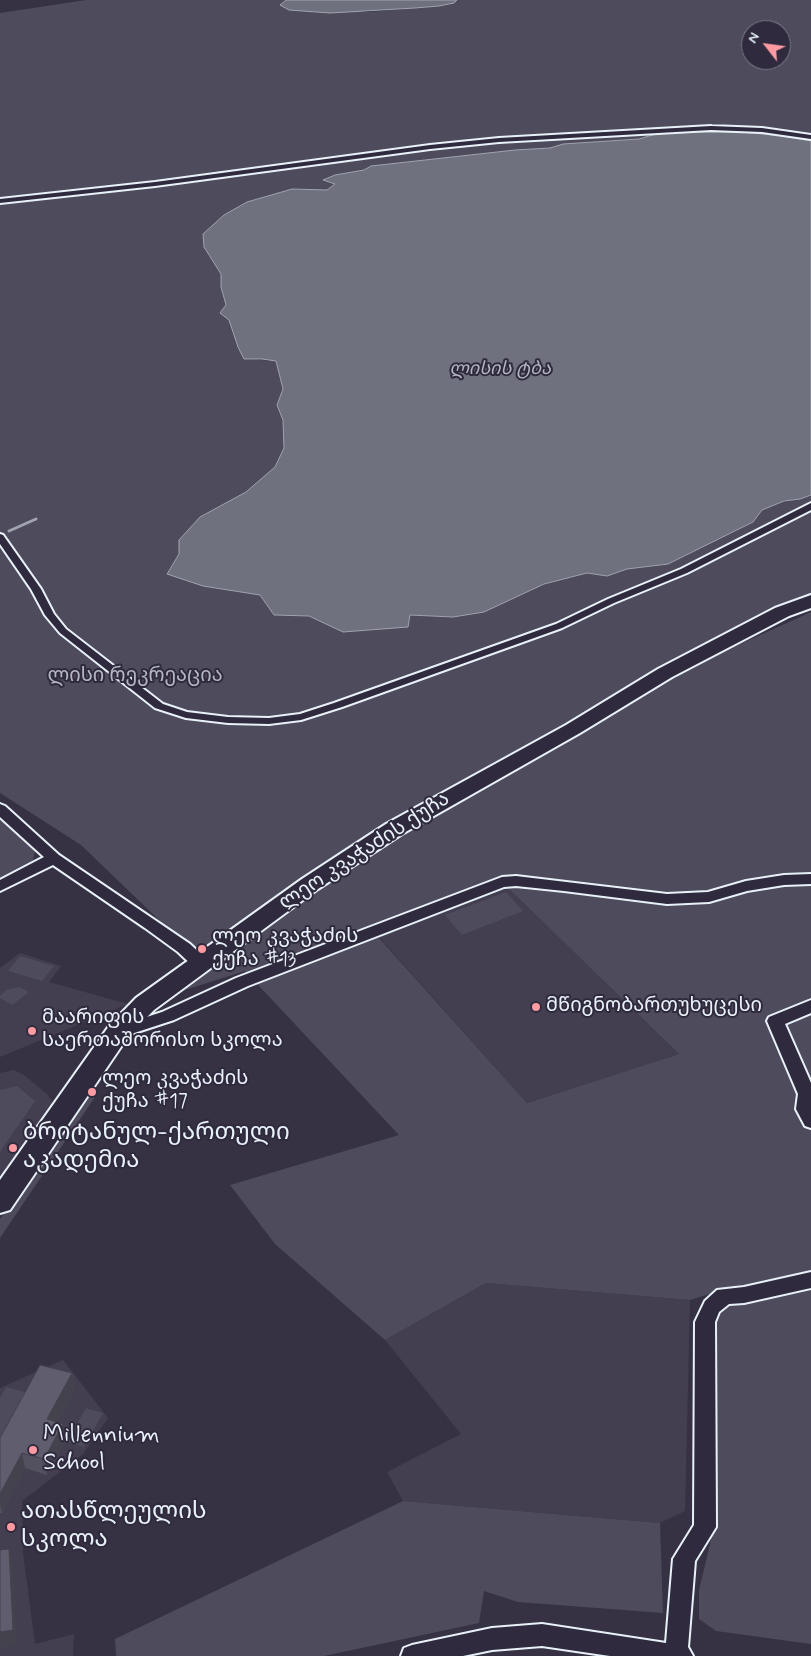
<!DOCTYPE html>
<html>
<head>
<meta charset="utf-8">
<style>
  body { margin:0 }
  #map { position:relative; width:811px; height:1656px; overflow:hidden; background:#363244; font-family:Mynerve,sans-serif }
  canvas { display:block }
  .north { position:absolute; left:741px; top:20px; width:50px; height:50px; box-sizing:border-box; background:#2f2a3d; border:1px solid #797a88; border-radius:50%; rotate:300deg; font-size:14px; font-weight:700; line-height:20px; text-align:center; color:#e8f1f8 }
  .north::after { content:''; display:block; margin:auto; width:18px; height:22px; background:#ff9aa2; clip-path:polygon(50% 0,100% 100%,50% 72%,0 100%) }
</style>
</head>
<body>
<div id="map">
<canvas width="811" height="1656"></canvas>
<div class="north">N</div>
</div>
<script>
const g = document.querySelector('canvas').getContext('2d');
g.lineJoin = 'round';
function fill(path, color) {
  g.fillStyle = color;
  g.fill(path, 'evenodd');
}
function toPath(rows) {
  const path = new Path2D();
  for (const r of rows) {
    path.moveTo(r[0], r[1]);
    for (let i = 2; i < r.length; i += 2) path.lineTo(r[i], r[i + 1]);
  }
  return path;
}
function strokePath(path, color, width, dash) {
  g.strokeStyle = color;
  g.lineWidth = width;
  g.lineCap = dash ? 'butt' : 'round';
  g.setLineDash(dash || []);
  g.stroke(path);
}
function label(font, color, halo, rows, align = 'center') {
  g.font = font + ' Mynerve,"Noto Sans Georgian",sans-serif';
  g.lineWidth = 4;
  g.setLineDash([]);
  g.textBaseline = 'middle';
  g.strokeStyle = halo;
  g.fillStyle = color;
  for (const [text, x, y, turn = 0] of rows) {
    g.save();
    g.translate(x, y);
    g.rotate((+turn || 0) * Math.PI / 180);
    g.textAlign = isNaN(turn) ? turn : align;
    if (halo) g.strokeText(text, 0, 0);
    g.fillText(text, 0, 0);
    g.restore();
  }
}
fill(toPath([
  [508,888,679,1054,527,1103,379,937],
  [20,953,61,966,49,982,128,1004,0,1057,0,968],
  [14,1070,24,1075,47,1094,52,1101,51,1111,0,1186,0,1073],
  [486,1283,690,1300,685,1511,660,1523,403,1501,387,1472,461,1434,385,1340],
  [63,1360,108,1418,83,1454,22,1501,23,1553,35,1644,74,1634,73,1656,0,1656,0,1388]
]), '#433f51');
fill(toPath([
  [86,0,286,0,283,1,368,12,440,6,454,3,457,0,811,0,811,141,783,136,742,132,659,133,639,139,563,144,550,148,515,150,371,166,364,170,335,175,324,181,335,184,327,190,292,189,247,202,224,215,203,235,204,247,221,274,221,287,229,320,238,347,244,359,276,361,283,389,277,405,283,420,284,448,275,467,246,492,200,517,179,540,179,554,167,573,203,586,260,595,274,615,309,616,343,632,407,627,410,615,453,617,484,612,544,584,587,573,607,576,627,569,668,564,753,522,762,510,784,501,800,499,811,495,811,600,730,634,654,669,572,723,387,824,208,949,184,944,81,845,0,793,0,13],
  [751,30,781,30,781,60,751,60],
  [811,612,811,1644,716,1631,699,1619,699,1590,715,1523,709,1322,715,1311,743,1294,729,1288,690,1300,486,1283,385,1340,275,1244,230,1185,399,1135,245,971,169,995,265,925,388,841,561,746,687,668],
  [508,888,679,1054,527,1103,379,938],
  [0,817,35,851,32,865,0,884],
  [506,892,523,911,462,935,445,915],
  [20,956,54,966,42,981,8,971],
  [19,987,29,992,12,1005,0,998,0,996,6,990],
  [17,1086,35,1101,0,1152,0,1090],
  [84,1095,95,1097,0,1238,0,1219],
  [6,1387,35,1395,0,1454,0,1398],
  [86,1408,103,1413,84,1447,67,1442],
  [403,1501,660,1523,663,1613,518,1602,484,1591,479,1623,324,1656,116,1656,115,1639]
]), '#4d4b5c');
const water = toPath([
  [286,0,457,0,454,3,439,6,415,8,330,13,289,10,280,5,286,0],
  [704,132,742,132,783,136,811,141,811,495,800,499,784,501,762,510,753,522,668,564,627,569,607,576,587,573,544,584,484,612,453,617,410,615,408,627,343,632,309,616,274,615,260,595,203,586,167,574,179,554,179,540,200,517,246,492,275,467,284,448,283,420,277,405,283,389,276,361,262,359,244,359,238,347,229,320,220,313,226,305,221,287,221,274,204,247,203,234,224,215,247,202,292,189,327,190,335,184,323,180,335,175,364,170,371,166,515,150,550,148,563,144,639,139,659,133,704,132]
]);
fill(water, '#70717f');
strokePath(water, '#a0a4af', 1);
strokePath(toPath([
  [9,531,36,519]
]), '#a0a4af', 3);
const pedestrian = toPath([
  [711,126,762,128,811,135,811,139,762,132,711,130,499,142,430,149,155,186,0,203,0,199,155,182,430,145,499,138,711,126],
  [811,503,811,510,687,573,614,603,562,628,342,707,301,720,269,724,228,723,186,718,155,708,60,633,45,615,31,589,0,544,0,534,3,535,41,589,54,614,66,629,163,704,187,712,228,717,269,718,300,714,334,703,556,624,608,599,681,569,811,503]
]);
const minor = toPath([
  [0,804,5,806,59,855,190,944,207,960,209,964,207,968,201,970,195,968,178,952,145,928,53,865,0,891,0,880,44,857,0,817,0,804],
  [811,874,811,884,784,885,747,891,709,902,667,904,564,891,516,886,504,887,248,986,174,1020,122,1037,116,1035,114,1031,116,1027,162,1012,236,978,502,877,516,876,667,894,708,892,746,881,784,875,811,874],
  [811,1000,811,1013,785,1024,811,1083,811,1128,805,1126,796,1109,798,1094,767,1021,769,1017,811,1000],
  [811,1272,811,1288,744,1303,729,1304,719,1312,715,1322,716,1527,695,1561,688,1647,693,1656,610,1656,542,1646,492,1650,463,1656,401,1656,404,1648,412,1645,492,1628,542,1624,666,1643,673,1559,694,1525,695,1322,705,1301,717,1290,744,1287,811,1272]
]);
const secondary = toPath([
  [811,595,811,608,789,616,672,677,580,733,402,834,318,889,154,1010,127,1038,10,1210,0,1213,0,1180,109,1026,136,998,302,879,386,824,566,725,658,669,775,608,811,595]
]);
strokePath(pedestrian, '#e8f1f8', 4);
strokePath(minor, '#e8f1f8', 4);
strokePath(secondary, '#e8f1f8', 4);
fill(pedestrian, '#2f2a3d');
fill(minor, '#2f2a3d');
fill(secondary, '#2f2a3d');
fill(toPath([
  [72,1373,75,1389,57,1422,66,1439,47,1475,25,1468,2,1513,0,1513,0,1438]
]), '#53515f');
fill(toPath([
  [72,1373,75,1389,50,1435,47,1419],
  [63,1424,66,1439,47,1475,44,1459],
  [22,1453,25,1468,2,1513,0,1504,0,1494],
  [9,1549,13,1564,17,1645,0,1649,0,1632]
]), '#43424d');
const building = toPath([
  [40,1365,72,1373,47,1419,63,1424,44,1459,22,1453,0,1494,0,1438,40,1365],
  [9,1549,13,1630,0,1632,0,1550,9,1549]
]);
fill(building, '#605e6e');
strokePath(building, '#43424d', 1);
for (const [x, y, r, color] of [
  [202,949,5,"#ff9aa2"],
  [536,1007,5,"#ff9aa2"],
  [32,1031,5,"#ff9aa2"],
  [92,1092,5,"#ff9aa2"],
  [13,1148,5,"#ff9aa2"],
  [33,1450,5,"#ff9aa2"],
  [11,1527,5,"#ff9aa2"]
]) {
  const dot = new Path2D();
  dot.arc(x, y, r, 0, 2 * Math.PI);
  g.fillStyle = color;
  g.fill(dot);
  strokePath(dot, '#2f2a3d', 2);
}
label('italic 18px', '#b2b7c2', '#2f2a3d', [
  ["ლისის ტბა",500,370]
]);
label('20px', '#b2b7c1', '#2f2a3d', [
  ["ლისი რეკრეაცია",135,677]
]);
label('20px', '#e8f1f8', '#2f2a3d', [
  ["ლეო კვაჭაძის ქუჩა",365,852,-33]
]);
label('20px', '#e8f1f8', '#2f2a3d', [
  ["ლეო კვაჭაძის",212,938],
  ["ქუჩა #13",212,961],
  ["მწიგნობართუხუცესი",546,1007],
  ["მაარიფის",42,1019],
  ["საერთაშორისო სკოლა",42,1042],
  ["ლეო კვაჭაძის",102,1080],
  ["ქუჩა #17",102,1103]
], 'left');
label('24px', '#e8f1f8', '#2f2a3d', [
  ["ბრიტანულ-ქართული",23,1134],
  ["აკადემია",23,1162],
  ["Millennium",43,1436],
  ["School",43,1464],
  ["ათასწლეულის",21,1513],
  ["სკოლა",21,1541]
], 'left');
</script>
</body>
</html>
